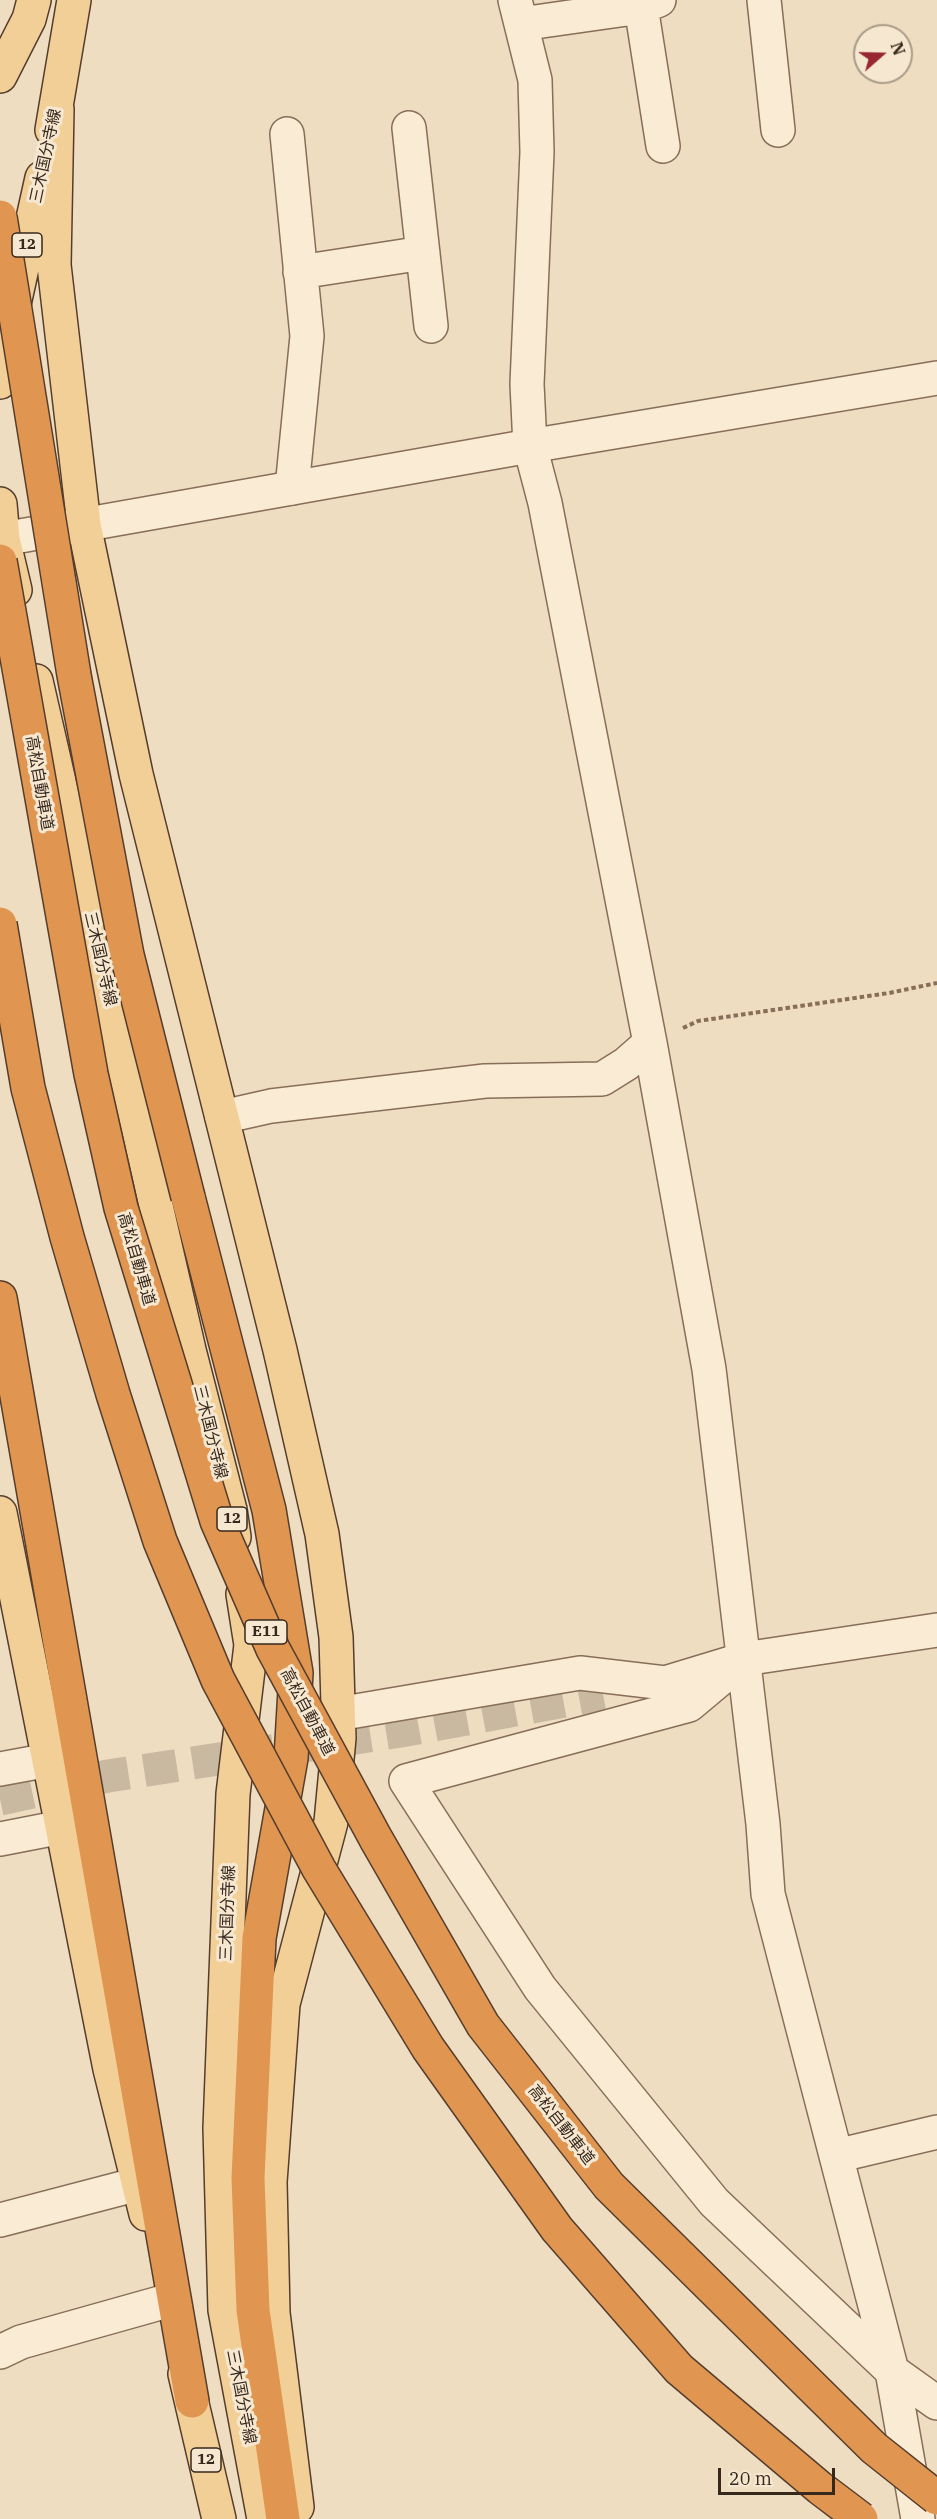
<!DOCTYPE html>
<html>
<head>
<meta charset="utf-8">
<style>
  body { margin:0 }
  #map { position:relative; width:937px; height:2519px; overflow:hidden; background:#eeddc1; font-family:"IBM Plex Serif",serif }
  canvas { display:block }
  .north { position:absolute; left:853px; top:24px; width:60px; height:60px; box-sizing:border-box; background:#f6e8d0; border:2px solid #aa9b88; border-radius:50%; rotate:70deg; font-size:16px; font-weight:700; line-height:24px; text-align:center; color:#37281d }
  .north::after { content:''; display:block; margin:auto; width:21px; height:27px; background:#982731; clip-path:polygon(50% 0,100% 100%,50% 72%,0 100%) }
  .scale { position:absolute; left:718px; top:2468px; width:117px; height:27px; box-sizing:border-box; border:3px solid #37281d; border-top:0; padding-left:8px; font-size:18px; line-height:21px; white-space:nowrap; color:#37281d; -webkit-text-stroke:4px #f6e8d0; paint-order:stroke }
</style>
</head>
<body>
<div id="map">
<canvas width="937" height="2519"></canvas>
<div class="north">N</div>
<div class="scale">20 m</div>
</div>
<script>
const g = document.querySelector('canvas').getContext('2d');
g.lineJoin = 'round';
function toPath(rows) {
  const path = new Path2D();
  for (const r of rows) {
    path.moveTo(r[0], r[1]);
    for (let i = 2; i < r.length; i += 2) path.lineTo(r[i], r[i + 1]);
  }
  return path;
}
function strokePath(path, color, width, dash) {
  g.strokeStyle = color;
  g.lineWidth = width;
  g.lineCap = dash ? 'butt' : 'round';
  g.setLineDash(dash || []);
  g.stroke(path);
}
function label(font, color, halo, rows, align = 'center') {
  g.font = font + ' "IBM Plex Serif","Noto Sans JP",serif';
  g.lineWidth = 6;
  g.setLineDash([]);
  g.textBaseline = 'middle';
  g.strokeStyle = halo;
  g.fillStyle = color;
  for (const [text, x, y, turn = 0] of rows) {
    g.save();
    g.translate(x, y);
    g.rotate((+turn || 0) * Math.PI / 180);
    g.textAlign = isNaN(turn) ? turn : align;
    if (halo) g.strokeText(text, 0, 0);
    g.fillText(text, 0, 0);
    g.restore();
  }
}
strokePath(toPath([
  [0,1799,108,1776,401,1731,603,1694]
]), '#c9b9a0', 33, [33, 16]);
const minor = toPath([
  [515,0,535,80,537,152,527,384,530,446,545,503,650,1043,709,1369,763,1824,768,1894,892,2371,918,2519],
  [640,0,663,146],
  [764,0,778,130],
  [521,24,641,7,659,0],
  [409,128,431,326],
  [287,134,307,336,292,488],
  [300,272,423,253],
  [222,1117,271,1106,485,1081,602,1079,626,1064,650,1043],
  [744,1659,689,1705,406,1781,540,1988,714,2202,892,2371,937,2403],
  [338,1714,580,1673,665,1683,744,1659,937,1630],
  [0,1769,49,1760],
  [0,1839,62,1827],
  [836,2156,937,2132],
  [0,2220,138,2184],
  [0,2352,21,2342,167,2301]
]);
const tertiary = toPath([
  [3,539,530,446,937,378]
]);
const primary = toPath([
  [0,76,29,19,34,0],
  [57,109,54,265,84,525,136,774,280,1350,322,1534,336,1637,339,1738,331,1822,283,2004,270,2182,273,2313,297,2507],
  [52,130,74,0],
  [0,382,4,349,42,178],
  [0,504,3,539,15,590],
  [36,681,189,1350,230,1510,234,1537],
  [0,1513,110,2069,146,2214],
  [243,1594,251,1645,233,1794,220,2128,225,2310,264,2519],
  [185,2374,219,2519]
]);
const motorway = toPath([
  [188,1197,269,1510,296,1673,291,1758,259,1938,248,2178,253,2310,283,2519],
  [0,1298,192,2401]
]);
strokePath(minor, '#886e58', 36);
strokePath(tertiary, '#886e58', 36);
strokePath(primary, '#553d2d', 36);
strokePath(motorway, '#553d2d', 36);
strokePath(toPath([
  [683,1028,698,1021,889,993,937,983]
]), '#886e58', 4, [4.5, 3]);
strokePath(minor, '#f9ebd4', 33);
strokePath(tertiary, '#f9ebd4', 33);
strokePath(primary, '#f3cf98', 33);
strokePath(motorway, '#e09650', 33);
const motorwayBridge = toPath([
  [0,217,74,675,127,955,188,1197],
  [0,561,91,1074,121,1208,217,1521,273,1649,376,1839,483,2025,609,2186,874,2448,937,2498],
  [0,924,28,1088,67,1237,113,1394,160,1541,218,1680,319,1869,428,2048,557,2229,679,2369,820,2488,861,2519]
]);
strokePath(motorwayBridge, '#553d2d', 36, []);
strokePath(motorwayBridge, '#e09650', 33);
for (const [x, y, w] of [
  [27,245,30],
  [232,1519,30],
  [266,1632,42],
  [206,2460,30]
]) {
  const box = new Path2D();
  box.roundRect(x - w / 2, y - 12, w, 24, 4.5);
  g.fillStyle = '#f6e8d0';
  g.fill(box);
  strokePath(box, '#37281d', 1.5);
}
label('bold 15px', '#37281d', null, [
  ["12",27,245],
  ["12",232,1519],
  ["E11",266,1632],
  ["12",206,2460]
]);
label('16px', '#37281d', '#f6e8d0', [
  ["三木国分寺線",46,156,-78],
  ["高松自動車道",39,783,80],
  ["三木国分寺線",100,959,77],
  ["高松自動車道",136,1259,74],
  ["三木国分寺線",210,1432,76],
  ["高松自動車道",307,1712,62],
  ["三木国分寺線",228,1913,-88],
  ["高松自動車道",561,2125,52],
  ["三木国分寺線",241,2397,79]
]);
</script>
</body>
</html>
